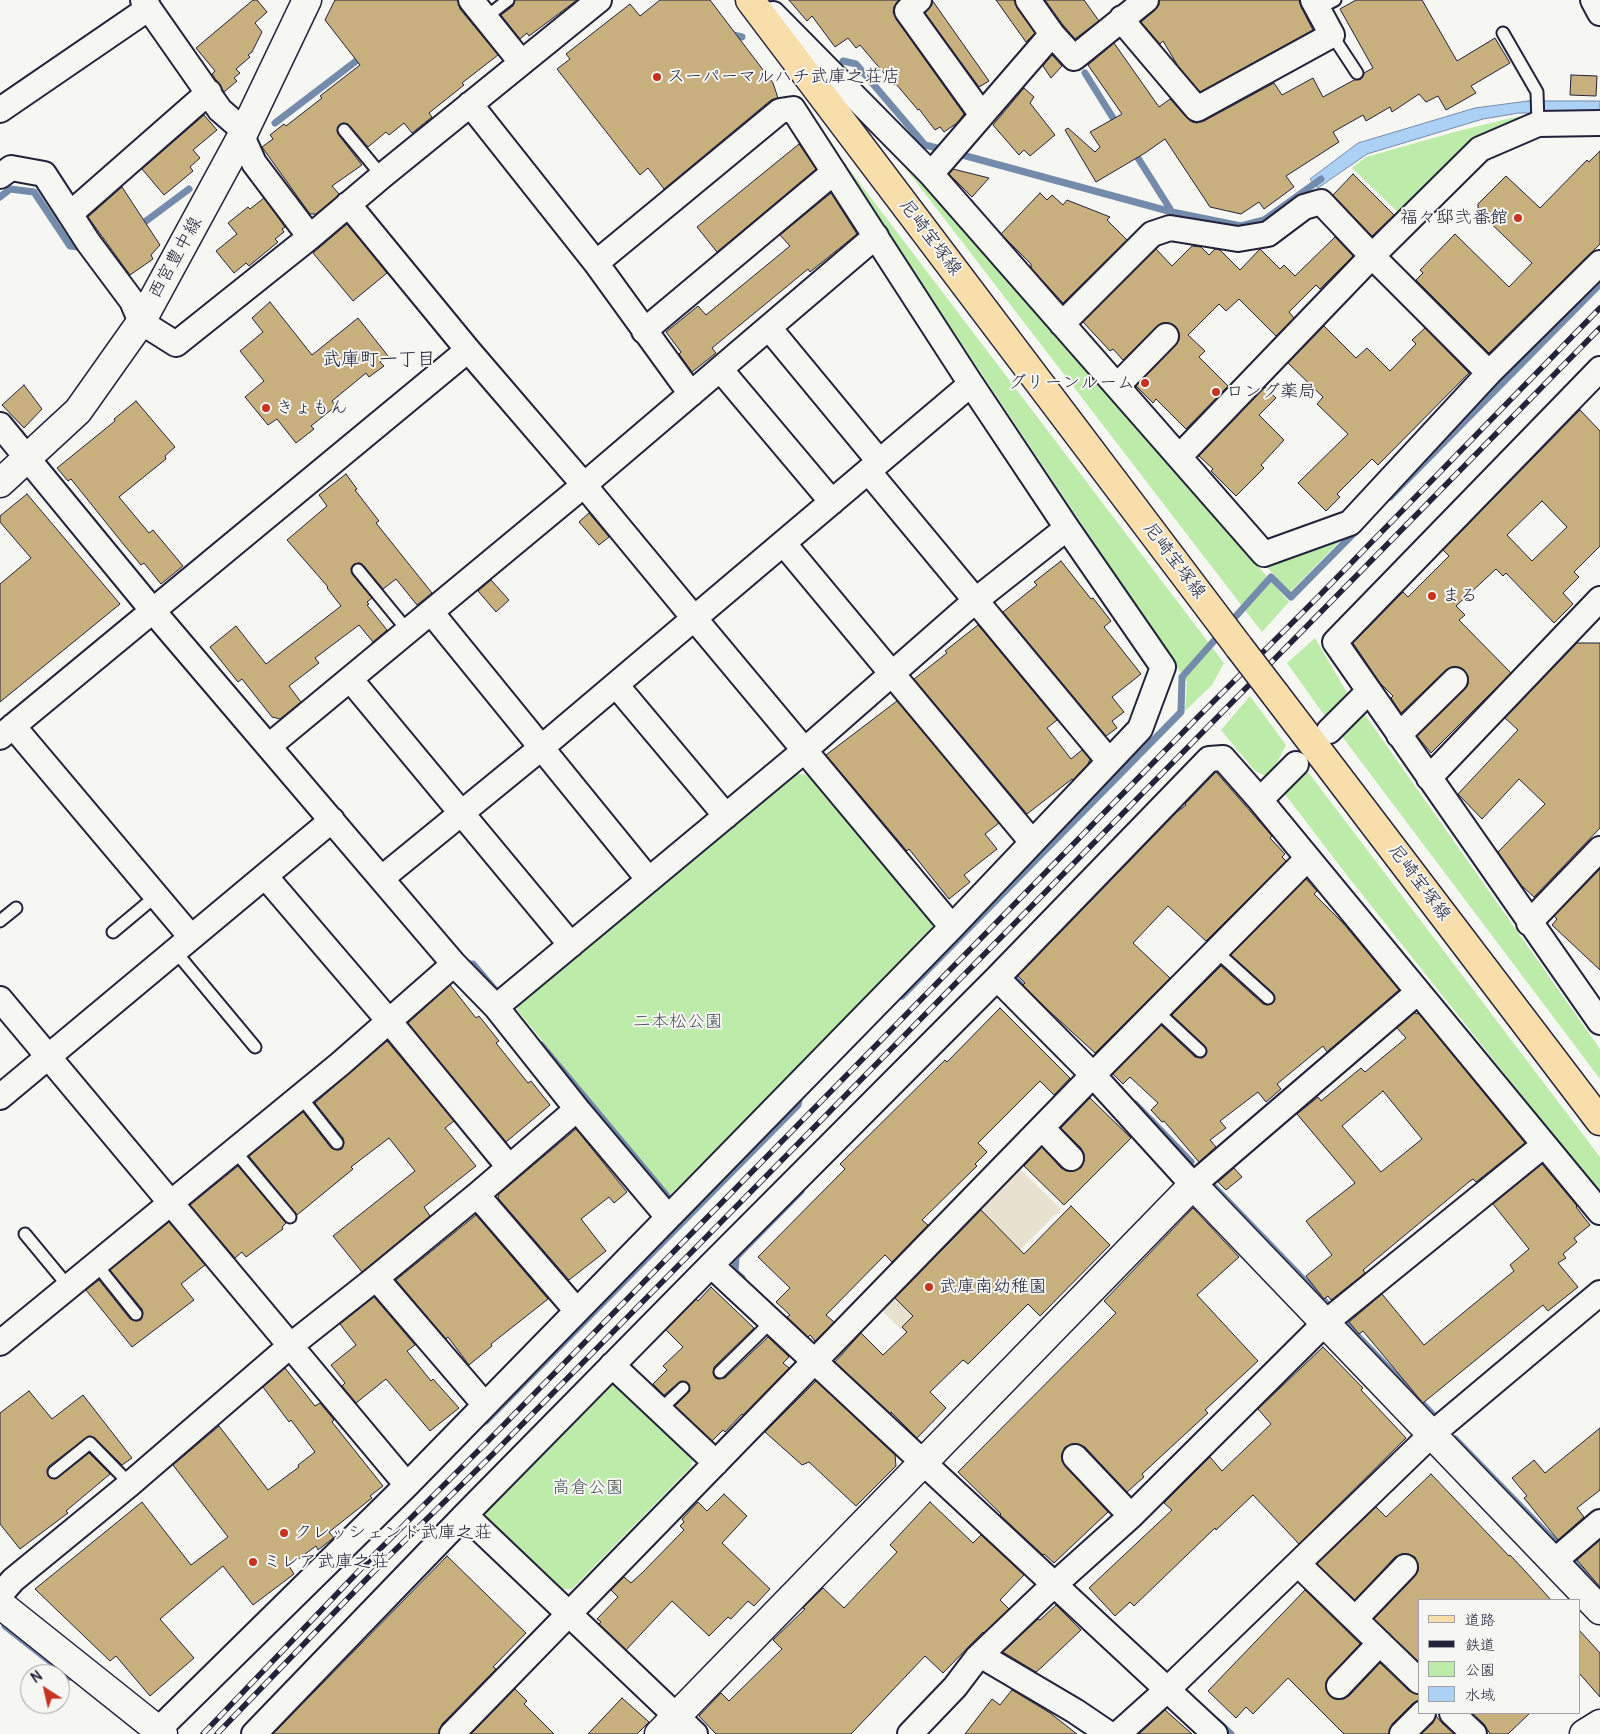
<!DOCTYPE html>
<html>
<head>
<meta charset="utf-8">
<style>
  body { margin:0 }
  #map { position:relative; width:1600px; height:1734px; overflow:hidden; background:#f6f6f2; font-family:Pangolin,"Klee One",sans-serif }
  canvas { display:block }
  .legend { position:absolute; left:1418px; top:1599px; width:162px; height:115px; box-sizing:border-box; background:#f6f6f2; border:1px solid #a1a1a9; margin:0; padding:6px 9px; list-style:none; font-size:15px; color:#22223b }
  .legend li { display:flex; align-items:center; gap:10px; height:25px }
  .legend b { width:25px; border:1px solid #a1a1a9 }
  .north { position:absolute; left:20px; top:1664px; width:50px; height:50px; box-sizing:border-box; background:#f6f6f2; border:1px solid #a1a1a9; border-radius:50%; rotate:325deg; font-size:14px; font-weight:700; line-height:20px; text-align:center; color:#22223b }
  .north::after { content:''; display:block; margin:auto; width:18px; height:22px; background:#c8321e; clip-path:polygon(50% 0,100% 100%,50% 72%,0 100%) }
</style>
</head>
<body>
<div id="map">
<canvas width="1600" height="1734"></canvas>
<ul class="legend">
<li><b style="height:6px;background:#f8deab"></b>道路</li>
<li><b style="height:6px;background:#22223b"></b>鉄道</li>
<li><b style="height:14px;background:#bdecaa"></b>公園</li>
<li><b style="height:14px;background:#acd1f5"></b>水域</li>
</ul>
<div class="north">N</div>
</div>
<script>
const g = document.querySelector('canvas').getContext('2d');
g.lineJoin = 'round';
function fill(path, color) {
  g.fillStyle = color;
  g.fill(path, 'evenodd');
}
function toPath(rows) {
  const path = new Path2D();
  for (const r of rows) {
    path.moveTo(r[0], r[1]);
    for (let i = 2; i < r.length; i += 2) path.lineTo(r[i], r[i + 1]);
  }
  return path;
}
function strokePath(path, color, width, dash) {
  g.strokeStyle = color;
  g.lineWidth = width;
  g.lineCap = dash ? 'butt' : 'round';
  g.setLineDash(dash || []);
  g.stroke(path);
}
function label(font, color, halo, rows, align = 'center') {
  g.font = font + ' Pangolin,"Klee One",sans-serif';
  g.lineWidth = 4;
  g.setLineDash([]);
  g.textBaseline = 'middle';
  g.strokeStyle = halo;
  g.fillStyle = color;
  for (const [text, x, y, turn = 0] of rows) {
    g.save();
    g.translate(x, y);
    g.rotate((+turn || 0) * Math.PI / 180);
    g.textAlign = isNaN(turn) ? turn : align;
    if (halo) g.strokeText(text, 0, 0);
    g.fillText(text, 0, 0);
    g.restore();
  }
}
fill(toPath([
  [1018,1167,1061,1209,921,1349,878,1307]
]), '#e8e1cf');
fill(toPath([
  [1520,116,1522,122,1401,215,1352,168,1366,157,1458,131],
  [880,135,926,182,1289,602,1262,632],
  [843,161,1224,663,1212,685,1185,711,1187,682,846,170],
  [1338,538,1341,540,1290,592,1265,565],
  [1315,638,1349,696,1327,719,1287,663],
  [1250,696,1286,745,1269,778,1255,771,1221,730],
  [1357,713,1365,715,1600,1049,1600,1079,1338,731],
  [1305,768,1600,1157,1600,1194,1346,874,1284,793],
  [795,773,810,776,933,920,931,935,669,1196,517,1010,520,1001],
  [611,1380,693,1454,691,1467,572,1589,557,1589,486,1520,485,1508]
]), '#bdecaa');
const water = toPath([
  [1528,101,1600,101,1600,114,1519,113,1483,119,1367,154,1318,188,1310,179,1358,143,1475,108,1528,101]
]);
fill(water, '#acd1f5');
strokePath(water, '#758bab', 1);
strokePath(toPath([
  [729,34,742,37],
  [843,61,856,64,925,145,945,150],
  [1085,73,1118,126],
  [275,123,364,55],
  [1133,150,1172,212],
  [955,153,1172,212,1241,226,1264,220,1321,179],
  [0,197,10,189,34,192,70,246,86,248],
  [138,227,189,189],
  [1390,497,1600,284],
  [1228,625,1271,577,1291,597,1359,528],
  [469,964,473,964,496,991],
  [1012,976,1045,1010],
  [902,996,1181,712,1182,677,1221,633],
  [541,1045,667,1196],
  [1135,1104,1191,1162],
  [1214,1187,1328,1305],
  [742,1278,735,1272,736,1257,801,1191],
  [1347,1325,1434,1416],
  [486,1421,798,1105,799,1100],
  [1455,1439,1554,1541],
  [1574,1563,1600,1590],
  [5,1626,70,1677],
  [1218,1722,1231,1734]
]), '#758bab', 7);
const building = toPath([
  [253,0,257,0,267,12,255,23,262,32,252,52,248,55,250,57,236,69,240,73,234,78,237,81,224,92,212,74,215,71,196,48,253,0],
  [335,0,458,0,460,9,498,55,462,83,464,85,429,113,432,117,412,133,404,123,389,135,386,132,368,147,349,125,343,123,339,125,337,131,338,134,362,165,332,186,339,194,338,196,316,214,310,214,262,147,273,139,270,135,284,124,286,126,322,98,320,96,360,65,325,20,335,0],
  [515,0,577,0,529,36,527,33,520,39,501,15,513,6,515,0],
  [660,0,710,0,773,83,778,98,771,100,664,189,648,168,640,175,557,69,570,59,566,54,630,4,640,16,660,0],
  [789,0,899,0,894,7,893,12,896,19,964,114,957,123,944,132,940,127,935,130,919,109,918,110,896,84,894,85,860,45,856,48,848,38,835,47,812,16,807,21,789,0],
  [932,0,989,81,979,87,925,13,932,5,932,0],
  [996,0,1014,0,1017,8,1035,33,1026,42,996,0],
  [1045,0,1084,0,1099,21,1075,39,1063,25,1045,0],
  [1159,0,1299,0,1301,7,1313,30,1200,92,1178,66,1163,41,1160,44,1141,22,1155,10,1159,5,1159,0],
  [1356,0,1422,0,1457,61,1495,38,1510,63,1471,86,1476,93,1446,110,1438,96,1426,102,1419,94,1392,112,1390,107,1366,121,1363,115,1333,132,1339,142,1286,176,1294,187,1264,209,1259,202,1241,214,1210,207,1165,139,1145,153,1096,182,1065,130,1068,128,1095,152,1100,147,1090,132,1122,114,1088,65,1114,43,1159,107,1170,99,1187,118,1192,122,1197,123,1204,121,1274,83,1282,95,1313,78,1323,97,1354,80,1361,79,1364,73,1373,68,1340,9,1356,0],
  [1052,55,1062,66,1051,78,1043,66,1052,55],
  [1571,75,1597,76,1596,96,1570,95,1571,75],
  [1024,88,1034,97,1030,103,1055,135,1030,156,1024,150,1019,155,993,125,1024,88],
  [204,115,217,130,193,150,200,158,190,167,193,171,164,195,142,169,204,115],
  [799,144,816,169,717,252,697,227,799,144],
  [1600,151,1600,244,1489,353,1416,280,1423,273,1420,270,1455,234,1509,287,1532,263,1478,211,1478,204,1506,176,1540,208,1587,160,1589,162,1600,151],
  [953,169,989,178,972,197,949,174,953,169],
  [1353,174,1394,215,1372,236,1333,195,1353,174],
  [122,187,160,245,151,255,153,259,130,275,88,217,122,187],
  [831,193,857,234,810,272,808,269,712,348,716,353,692,372,679,354,681,352,666,332,698,306,706,315,790,246,780,235,831,193],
  [1040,193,1047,200,1052,195,1063,205,1067,200,1110,217,1107,220,1127,240,1063,303,1031,268,1031,264,1001,234,1040,193],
  [264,198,285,227,282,229,284,232,275,239,278,242,249,266,246,263,234,273,216,251,237,234,228,223,248,207,250,209,264,198],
  [347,224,387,273,353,301,313,253,347,224],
  [1335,237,1353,256,1320,289,1316,285,1289,312,1294,318,1276,336,1239,299,1226,311,1219,304,1188,335,1205,351,1199,357,1228,386,1186,429,1156,399,1153,403,1136,386,1176,345,1179,339,1179,333,1176,327,1169,323,1163,323,1157,326,1123,360,1113,349,1110,351,1083,322,1156,249,1172,266,1192,246,1201,247,1209,255,1215,249,1220,250,1240,270,1260,249,1280,269,1284,265,1295,276,1335,237],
  [270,302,312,355,358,318,388,356,380,362,384,366,369,377,366,373,332,401,336,406,311,426,314,429,296,443,277,419,268,425,245,397,264,381,240,351,263,332,252,318,270,302],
  [1324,326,1356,358,1367,348,1390,371,1416,344,1412,340,1425,328,1469,373,1378,465,1372,459,1337,494,1340,497,1326,511,1298,483,1348,434,1317,404,1323,397,1288,363,1324,326],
  [24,385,42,409,24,428,2,405,24,385],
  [1265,387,1276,398,1259,415,1284,440,1261,465,1264,468,1236,496,1211,471,1213,469,1199,456,1265,387],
  [136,401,175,447,165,456,166,459,119,497,149,533,153,530,183,566,161,584,144,563,141,565,124,545,71,479,68,481,57,468,115,421,114,419,136,401],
  [1580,410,1600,431,1600,546,1574,572,1579,577,1563,593,1573,604,1554,623,1506,573,1503,576,1496,569,1456,606,1465,615,1459,620,1511,673,1431,753,1417,736,1465,689,1468,684,1468,677,1465,671,1458,667,1452,667,1446,670,1401,713,1391,698,1393,696,1380,683,1353,643,1403,592,1408,597,1449,556,1443,550,1580,410],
  [1542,501,1567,527,1532,561,1507,535,1542,501],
  [346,474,357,489,355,490,379,521,376,523,432,593,417,605,396,579,383,589,363,565,360,563,354,564,351,568,352,574,372,598,367,602,369,604,367,605,387,630,373,642,359,625,315,658,319,663,289,686,301,702,280,719,272,717,242,679,238,682,210,647,236,626,266,664,341,606,327,588,328,587,287,540,327,506,319,495,346,474],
  [27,494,120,604,0,702,0,584,31,558,0,522,0,516,27,494],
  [589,513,609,537,599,545,579,522,589,513],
  [1061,561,1091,599,1093,598,1111,621,1104,627,1141,674,1112,697,1124,712,1112,721,1117,728,1106,736,1003,612,1037,585,1034,582,1061,561],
  [491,580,509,600,496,612,478,591,491,580],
  [978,625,1057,720,1047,728,1071,759,1082,750,1090,759,1088,764,1073,780,1072,779,1027,814,914,679,947,653,945,651,978,625],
  [1577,643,1600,643,1600,828,1534,897,1521,885,1498,852,1545,804,1519,779,1482,819,1458,794,1518,730,1505,718,1577,643],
  [897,701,999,823,985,834,997,849,964,875,970,882,949,899,909,849,907,851,826,755,897,701],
  [1216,772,1272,836,1270,838,1285,854,1282,857,1286,861,1206,941,1168,906,1133,943,1170,978,1095,1053,1047,1009,1023,985,1025,983,1018,976,1177,812,1186,805,1185,804,1216,772],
  [1600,869,1600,970,1552,925,1557,919,1554,916,1600,869],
  [1306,879,1317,891,1314,894,1343,923,1399,990,1327,1052,1323,1046,1277,1084,1281,1089,1266,1102,1258,1092,1220,1121,1226,1128,1210,1140,1216,1147,1199,1162,1164,1121,1162,1122,1151,1110,1158,1103,1130,1077,1123,1084,1113,1074,1161,1025,1195,1057,1202,1058,1205,1056,1207,1052,1205,1046,1172,1015,1221,966,1263,1004,1267,1005,1273,1003,1275,999,1273,993,1231,955,1306,879],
  [450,985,476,1018,479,1016,499,1041,496,1043,528,1083,531,1081,550,1105,506,1142,408,1023,450,985],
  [1000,1008,1070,1078,1054,1095,1040,1081,978,1143,987,1152,975,1164,977,1166,922,1220,928,1225,892,1262,885,1255,826,1315,834,1322,815,1341,810,1335,808,1337,787,1317,790,1315,776,1302,790,1288,758,1257,845,1169,840,1164,945,1060,947,1062,1000,1008],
  [1414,1013,1419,1014,1525,1143,1476,1182,1473,1179,1470,1181,1363,1270,1365,1273,1331,1300,1328,1296,1324,1299,1306,1276,1332,1255,1306,1221,1355,1183,1297,1114,1318,1097,1321,1101,1361,1068,1365,1072,1406,1038,1397,1028,1414,1013],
  [1383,1091,1422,1139,1381,1172,1342,1126,1383,1091],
  [387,1041,454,1121,445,1128,476,1166,424,1207,430,1216,362,1272,333,1236,415,1171,389,1138,351,1167,353,1169,297,1215,249,1156,303,1112,331,1148,338,1150,342,1149,344,1142,343,1138,315,1103,387,1041],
  [1090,1098,1131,1138,1064,1205,1024,1166,1042,1147,1061,1168,1067,1171,1074,1171,1081,1168,1084,1161,1084,1154,1081,1148,1061,1128,1090,1098],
  [576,1129,627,1192,614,1203,609,1197,581,1219,606,1251,569,1280,498,1198,499,1197,498,1195,576,1129],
  [1542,1164,1577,1206,1576,1207,1590,1225,1574,1238,1577,1242,1563,1254,1566,1258,1558,1263,1578,1287,1548,1311,1543,1305,1423,1403,1363,1331,1359,1334,1349,1322,1382,1294,1424,1345,1514,1271,1510,1265,1529,1249,1493,1204,1542,1164],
  [238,1166,286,1223,282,1227,283,1229,246,1257,242,1252,235,1258,190,1205,238,1166],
  [1234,1168,1242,1177,1226,1190,1218,1182,1234,1168],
  [1071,1206,1110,1245,1040,1316,1028,1304,968,1364,963,1360,930,1392,946,1408,917,1438,891,1412,891,1414,835,1362,861,1333,883,1355,907,1332,902,1327,913,1316,895,1298,981,1210,1024,1254,1071,1206],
  [1193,1208,1239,1257,1197,1295,1258,1361,1205,1410,1208,1413,1142,1474,1144,1477,1127,1492,1085,1447,1078,1444,1072,1444,1065,1447,1062,1454,1062,1460,1065,1466,1108,1512,1054,1563,1044,1554,1043,1555,1000,1515,1001,1514,958,1472,1116,1313,1104,1301,1193,1208],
  [476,1215,548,1299,491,1344,492,1346,469,1365,448,1337,446,1339,396,1280,476,1215],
  [169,1222,205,1265,181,1284,194,1300,132,1347,86,1290,99,1280,130,1319,137,1321,141,1320,143,1313,142,1309,110,1270,169,1222],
  [711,1287,754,1328,714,1367,713,1373,715,1378,718,1379,725,1378,768,1337,789,1357,783,1363,789,1368,743,1415,742,1414,725,1432,723,1430,712,1441,675,1406,690,1391,688,1383,681,1381,664,1395,653,1384,667,1370,663,1366,683,1347,666,1330,696,1299,698,1301,711,1287],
  [374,1297,415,1345,407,1351,431,1381,433,1379,459,1408,430,1431,386,1379,356,1403,342,1386,345,1383,331,1365,356,1345,340,1324,374,1297],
  [1323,1347,1363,1388,1361,1390,1406,1438,1299,1544,1253,1495,1216,1530,1215,1528,1134,1606,1130,1602,1115,1616,1089,1588,1172,1510,1164,1503,1210,1457,1222,1471,1271,1424,1258,1409,1323,1347],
  [285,1368,315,1406,320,1403,334,1420,332,1422,383,1486,370,1496,372,1498,329,1532,334,1538,332,1539,318,1550,316,1546,289,1566,294,1574,253,1605,223,1566,160,1619,194,1658,150,1696,116,1656,110,1661,35,1589,142,1502,191,1565,228,1537,173,1465,219,1426,268,1490,299,1467,298,1465,315,1452,291,1420,289,1422,263,1387,285,1368],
  [816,1381,895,1455,896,1466,856,1506,809,1462,802,1465,765,1432,816,1381],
  [29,1391,52,1419,83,1395,132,1458,122,1465,95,1438,89,1436,49,1466,47,1470,48,1476,56,1479,89,1453,110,1474,66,1511,68,1513,20,1549,0,1524,0,1413,29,1391],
  [1600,1428,1600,1490,1577,1508,1584,1517,1558,1540,1524,1498,1527,1496,1512,1478,1534,1460,1545,1473,1600,1428],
  [1431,1474,1509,1556,1510,1555,1525,1571,1551,1600,1419,1600,1419,1662,1374,1619,1415,1576,1418,1571,1418,1564,1415,1557,1408,1554,1402,1554,1395,1557,1355,1600,1317,1564,1376,1507,1386,1517,1431,1474],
  [724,1494,747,1516,722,1543,770,1589,754,1606,748,1601,731,1619,728,1617,709,1636,672,1601,626,1650,599,1624,601,1622,597,1619,618,1597,611,1590,624,1577,631,1583,643,1572,684,1530,680,1526,684,1522,682,1519,698,1502,707,1511,724,1494],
  [930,1502,973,1543,981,1535,1024,1575,1000,1600,1009,1609,984,1633,983,1632,943,1673,925,1656,851,1734,716,1734,699,1716,721,1693,729,1701,782,1649,773,1640,805,1609,803,1608,823,1588,844,1608,897,1552,890,1545,930,1502],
  [1600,1540,1600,1587,1577,1560,1600,1540],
  [447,1556,526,1633,493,1667,496,1669,442,1724,439,1734,273,1734,447,1556],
  [1305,1590,1360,1644,1329,1677,1326,1682,1326,1689,1330,1696,1336,1699,1343,1699,1349,1696,1380,1663,1409,1691,1419,1694,1419,1700,1413,1703,1392,1724,1389,1734,1344,1734,1288,1678,1253,1714,1246,1707,1236,1718,1208,1691,1305,1590],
  [1056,1605,1081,1630,1043,1666,1036,1672,1003,1652,1038,1619,1040,1620,1056,1605],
  [1579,1630,1600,1653,1600,1697,1579,1673,1579,1630],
  [515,1689,527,1701,524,1704,554,1734,471,1734,515,1689],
  [1012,1690,1050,1713,1077,1734,965,1734,992,1699,1000,1705,1012,1690],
  [622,1698,649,1722,637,1734,588,1734,622,1698],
  [1165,1710,1192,1734,1139,1734,1165,1710],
  [1472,1713,1530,1713,1508,1734,1490,1734,1484,1724,1472,1713],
  [1436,1716,1442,1723,1454,1734,1421,1734,1433,1723,1436,1716]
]);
fill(building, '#c7af7e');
strokePath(building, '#22223b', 1);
const lane = toPath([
  [1318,9,1335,0],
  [485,18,508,0],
  [1503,33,1537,92,1538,124],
  [1332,35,1357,73],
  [344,130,382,176],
  [358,570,408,631],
  [0,921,16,908],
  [113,932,156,896],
  [175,951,255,1047],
  [1216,951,1268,998],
  [1157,1011,1200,1051],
  [300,1096,337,1143],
  [234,1150,290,1217],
  [25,1234,68,1286],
  [96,1264,136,1314],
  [720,1372,772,1321],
  [660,1410,683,1388],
  [54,1472,90,1443,130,1484]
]);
const street = toPath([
  [143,0,220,110,243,130],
  [471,0,521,62],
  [919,0,907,11,982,115],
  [1028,0,1052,34],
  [1593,0,1600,13],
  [773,14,931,174,1264,554,1350,523,1489,373],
  [1122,18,1130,30,1197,109,1332,35,1313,0],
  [470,104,596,263,691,394],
  [0,110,149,8],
  [242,136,254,163,310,237],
  [931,174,1052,34,1074,58,1146,0],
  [0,176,11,168,44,174,70,214,209,92],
  [348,204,468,350,584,485,694,618,952,927],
  [70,214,88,242,132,301,141,322,176,344,310,237,382,176,599,0],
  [596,263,780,111,793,109,971,384],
  [1062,324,1152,234,1170,228,1238,239,1268,234,1304,207,1321,202,1372,256,1489,373,1600,263],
  [769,328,879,461],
  [644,331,834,172],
  [720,369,832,502],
  [1600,369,1335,642,1600,1022],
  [1117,386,1166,336],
  [0,425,153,611,454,964,496,1007,577,1109,668,1217],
  [1179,457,1372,256,1480,149,1538,124,1600,123],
  [868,471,1109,761],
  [784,544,1032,842],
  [431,612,649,880],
  [350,679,571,945],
  [616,685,726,816],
  [13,726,191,937],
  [1329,731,1369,691],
  [1399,735,1455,680],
  [0,737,468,350],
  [269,746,584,485,876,236],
  [1429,778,1600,599],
  [1260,800,1296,764],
  [265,876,389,1021,509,1167],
  [1529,923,1600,849],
  [997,978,1093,1075,1193,1185,1418,992],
  [0,999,407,1485],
  [496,1007,805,750,976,600,1067,528],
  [0,1097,332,820],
  [1042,1128,1071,1158],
  [477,1195,577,1311],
  [711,1265,1215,1734],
  [376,1278,485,1405],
  [0,1343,340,1064,454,964],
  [612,1365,716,1463],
  [1075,1457,1131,1516],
  [465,1515,695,1734],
  [1555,1563,1558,1558,1600,1522],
  [1298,1564,1419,1681],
  [0,1595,13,1580,130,1484,290,1346,376,1278,477,1195,577,1109],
  [1355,1619,1405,1567],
  [980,1655,1075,1711,1109,1734],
  [1339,1686,1380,1643],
  [1452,1713,1474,1734],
  [154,1734,407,1485,952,927,1140,729,1163,667,1067,528,971,384,541,748,382,878],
  [254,1734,465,1515,711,1265,997,978,1209,759,1223,758,1260,800,1600,1212],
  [452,1734,1093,1075,1308,858],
  [910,1734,955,1687,977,1658,1043,1595,1131,1516,1325,1323,1544,1145],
  [1118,1734,1168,1689,1432,1434,1600,1293],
  [1402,1734,1423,1713]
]);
const secondary = toPath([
  [0,483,78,411,141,322,242,136,307,0],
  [0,1604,163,1734],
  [659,1734,1193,1185,1600,1610],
  [1584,1734,1600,1724]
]);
const primary = toPath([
  [750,0,1239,647],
  [1275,694,1600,1121]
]);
strokePath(lane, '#22223b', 15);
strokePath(street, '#22223b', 28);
strokePath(secondary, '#22223b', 31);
strokePath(primary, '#22223b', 31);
strokePath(lane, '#f6f6f2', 11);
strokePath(street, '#f6f6f2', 24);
strokePath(secondary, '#f6f6f2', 28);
strokePath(primary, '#f8deab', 28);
const rail = toPath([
  [203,1734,377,1552,486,1443,1197,718,1319,596,1600,308],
  [217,1734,383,1562,493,1454,1600,328]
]);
strokePath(rail, '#22223b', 5.5);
strokePath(rail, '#f6f6f2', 4, [11]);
const primaryBridge = toPath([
  [1239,647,1275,694]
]);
strokePath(primaryBridge, '#22223b', 31, []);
strokePath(primaryBridge, '#f8deab', 28);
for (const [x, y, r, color] of [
  [657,77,5,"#c8321e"],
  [1518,218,5,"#c8321e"],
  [1145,383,5,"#c8321e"],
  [1216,392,5,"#c8321e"],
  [266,408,5,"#c8321e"],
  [1432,596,5,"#c8321e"],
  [929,1287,5,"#c8321e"],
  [284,1533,5,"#c8321e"],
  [253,1562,5,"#c8321e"]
]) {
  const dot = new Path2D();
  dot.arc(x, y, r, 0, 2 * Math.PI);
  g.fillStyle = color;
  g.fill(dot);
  strokePath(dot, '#f6f6f2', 2);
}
label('18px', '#22223b', '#f6f6f2', [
  ["スーパーマルハチ武庫之荘店",667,77],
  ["福々邸弐番館",1508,218,"right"],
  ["グリーンルーム",1135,383,"right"],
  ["ロング薬局",1226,392],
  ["きょもん",276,408],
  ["まる",1442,596],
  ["武庫南幼稚園",939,1287],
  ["クレッシェンド武庫之荘",294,1533],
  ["ミレア武庫之荘",263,1562]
], 'left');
label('18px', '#22223b', '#f6f6f2', [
  ["尼崎宝塚線",930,238,53],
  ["西宮豊中線",176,258,-61],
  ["尼崎宝塚線",1174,561,53],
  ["尼崎宝塚線",1419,883,53]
]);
label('18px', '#495457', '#f6f6f2', [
  ["二本松公園",678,1022],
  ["高倉公園",588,1488]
]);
label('19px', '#22223b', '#f6f6f2', [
  ["武庫町一丁目",379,360]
]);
</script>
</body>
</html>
